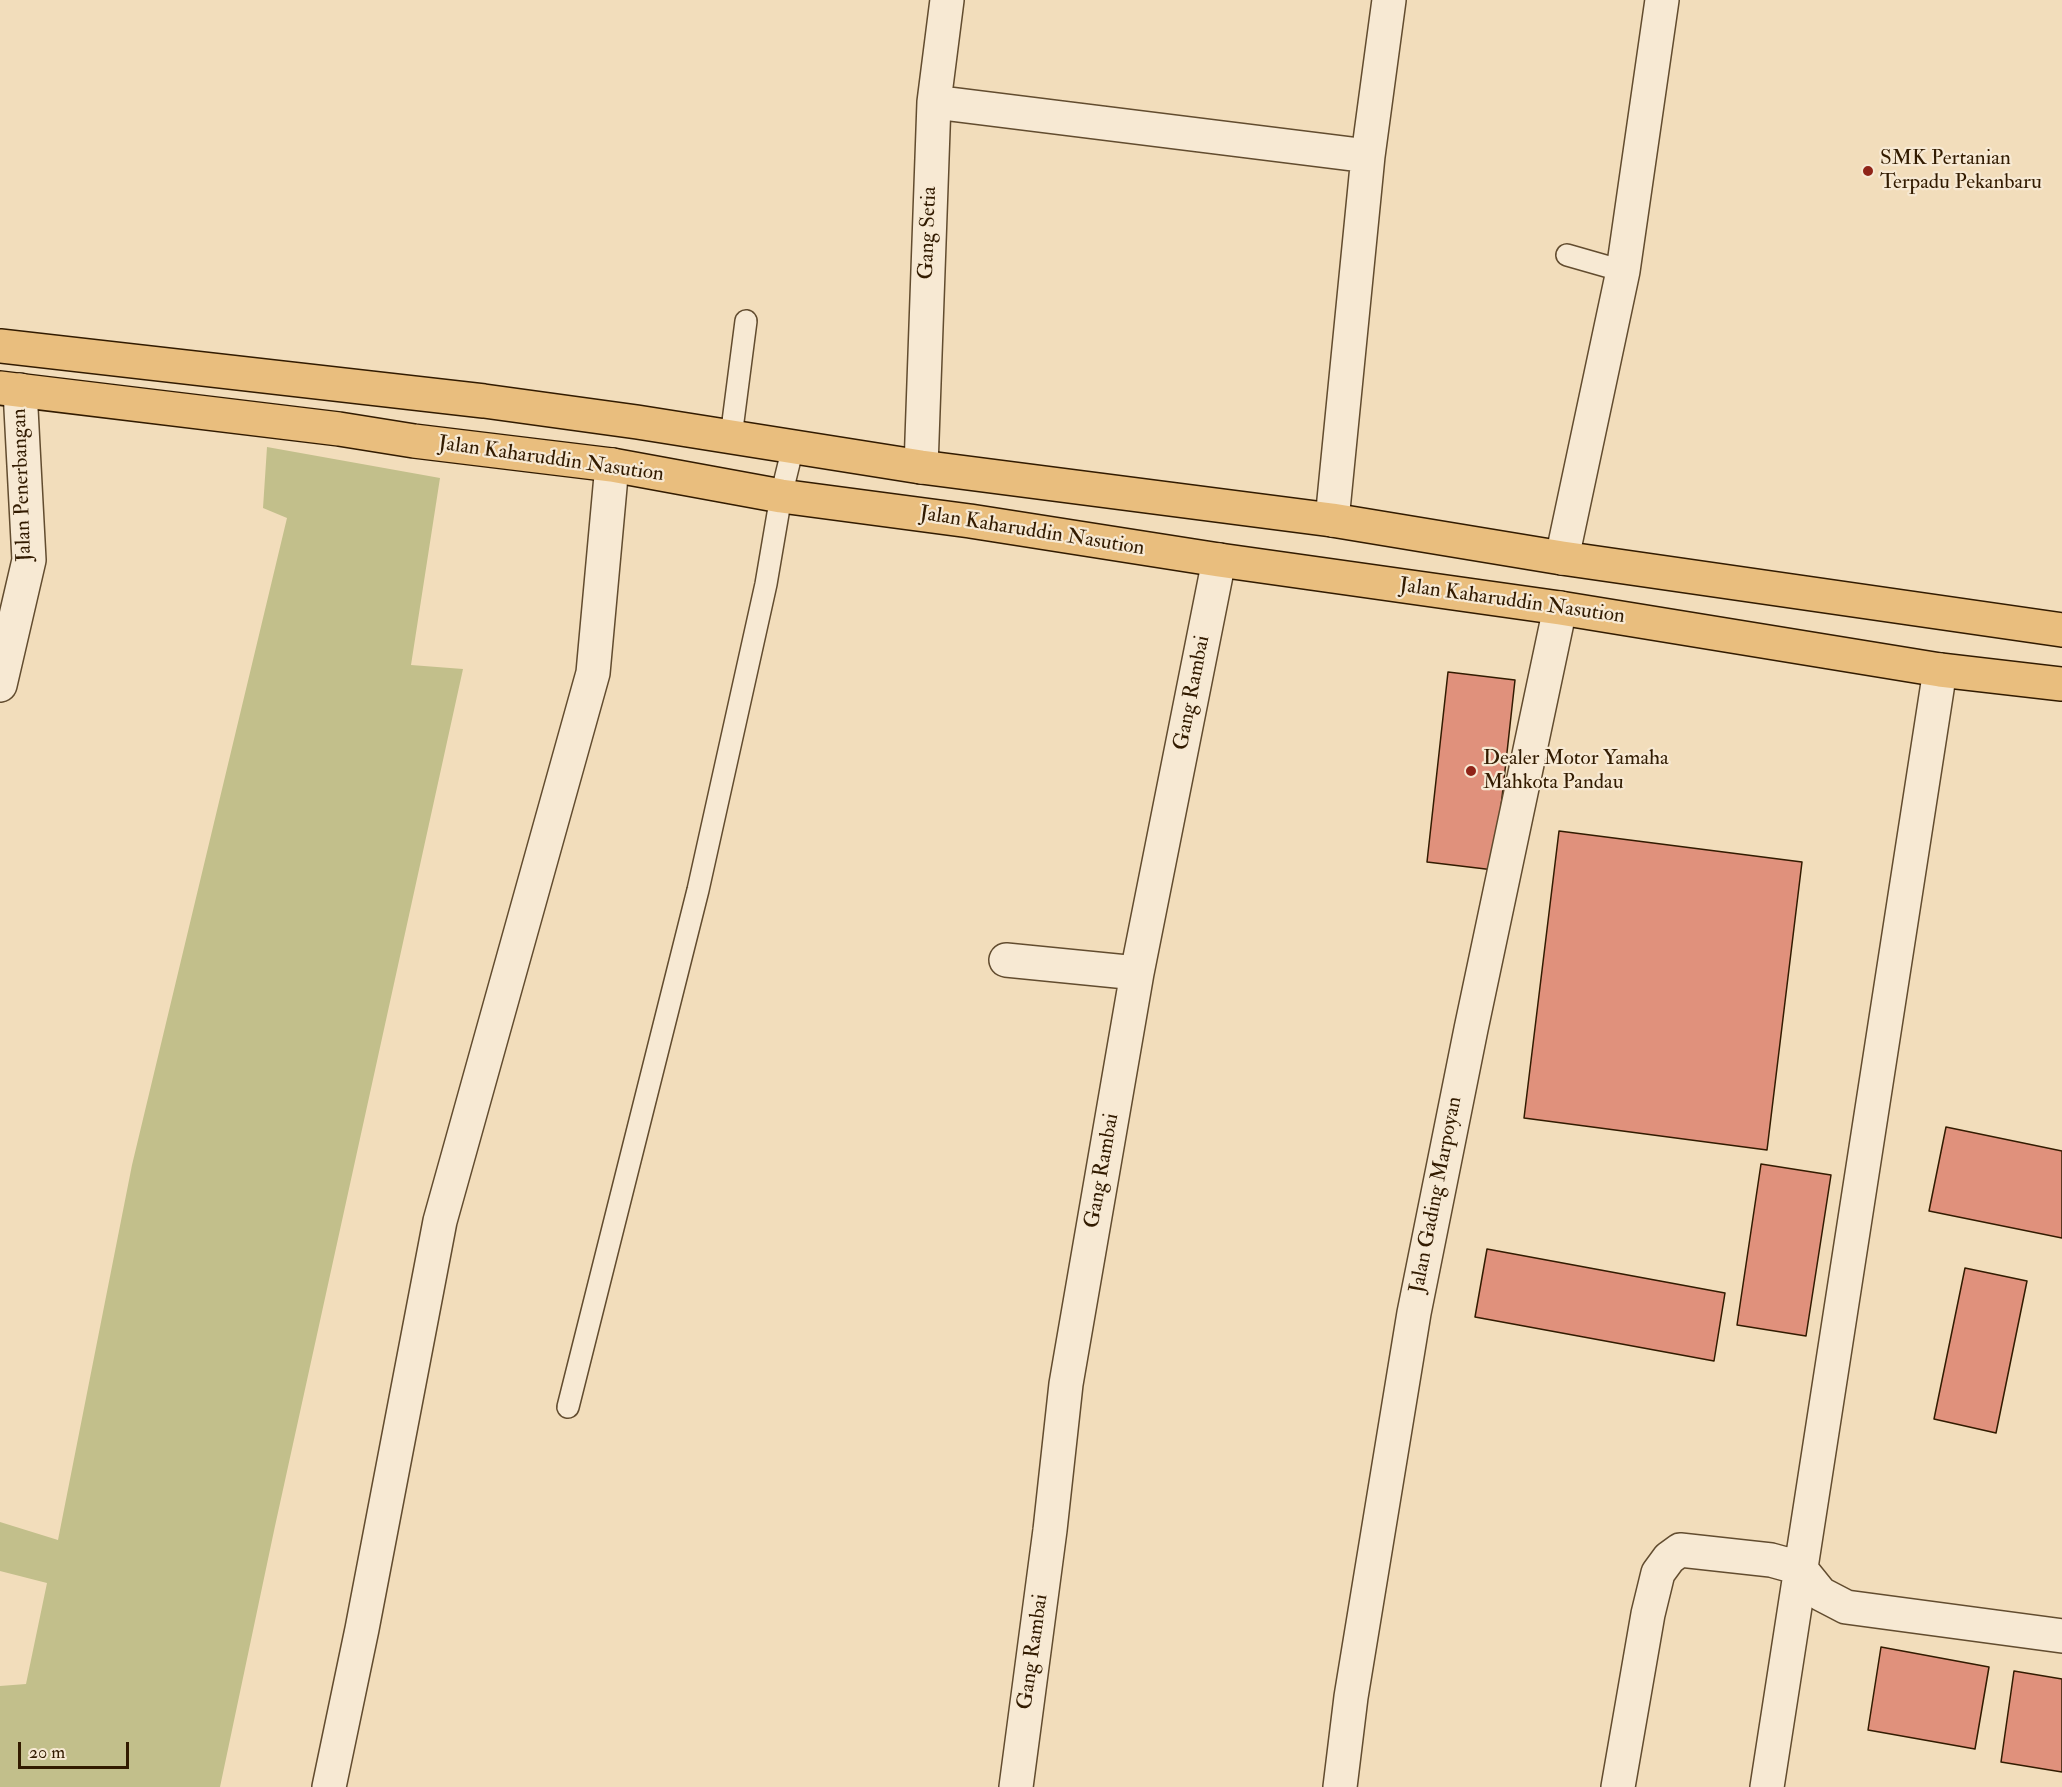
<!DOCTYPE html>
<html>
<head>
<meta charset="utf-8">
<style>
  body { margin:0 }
  #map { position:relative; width:2062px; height:1787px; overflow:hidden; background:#f2ddbb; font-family:"IM FELL Double Pica",serif }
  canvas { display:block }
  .scale { position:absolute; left:18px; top:1742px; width:111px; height:27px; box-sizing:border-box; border:3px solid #321b00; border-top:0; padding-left:8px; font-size:18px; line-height:21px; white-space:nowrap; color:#321b00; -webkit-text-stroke:4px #f7e9d3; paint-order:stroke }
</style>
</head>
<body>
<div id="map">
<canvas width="2062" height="1787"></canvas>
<div class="scale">20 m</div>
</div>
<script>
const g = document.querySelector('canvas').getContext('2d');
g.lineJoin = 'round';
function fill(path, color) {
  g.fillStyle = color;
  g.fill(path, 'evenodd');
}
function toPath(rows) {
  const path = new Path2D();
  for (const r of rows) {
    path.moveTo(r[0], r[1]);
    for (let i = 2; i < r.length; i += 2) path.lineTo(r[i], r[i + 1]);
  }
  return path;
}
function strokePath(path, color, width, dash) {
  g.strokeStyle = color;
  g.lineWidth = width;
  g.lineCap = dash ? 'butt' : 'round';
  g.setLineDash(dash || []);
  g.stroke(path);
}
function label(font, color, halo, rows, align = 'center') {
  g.font = font + ' "IM FELL Double Pica",serif';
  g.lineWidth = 4.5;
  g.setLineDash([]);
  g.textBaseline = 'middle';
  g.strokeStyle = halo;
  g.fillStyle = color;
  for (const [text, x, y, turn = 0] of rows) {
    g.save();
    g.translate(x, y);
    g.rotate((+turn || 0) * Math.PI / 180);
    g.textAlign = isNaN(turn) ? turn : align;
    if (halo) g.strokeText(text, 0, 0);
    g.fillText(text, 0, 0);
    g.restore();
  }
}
fill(toPath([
  [267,447,440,478,411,665,463,669,275,1526,220,1787,0,1787,0,1686,26,1684,47,1583,0,1571,0,1522,58,1540,132,1165,287,518,263,508]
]), '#c2bf8b');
const building = toPath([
  [1448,672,1515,680,1494,870,1427,862,1448,672],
  [1559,831,1802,862,1767,1150,1524,1118,1559,831],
  [1946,1127,2062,1151,2062,1238,1929,1211,1946,1127],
  [1761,1164,1831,1175,1806,1336,1737,1325,1761,1164],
  [1487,1249,1725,1293,1714,1361,1475,1317,1487,1249],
  [1965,1268,2027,1281,1996,1433,1934,1419,1965,1268],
  [1881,1647,1989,1667,1975,1749,1868,1730,1881,1647],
  [2014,1671,2062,1679,2062,1772,2001,1762,2014,1671]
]);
fill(building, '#e0917c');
strokePath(building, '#321b00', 1.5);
const service = toPath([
  [1567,255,1623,271],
  [731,437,746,321],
  [568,1407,698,890,766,584,781,496,793,447]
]);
const minor = toPath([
  [934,102,1368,156],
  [921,467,934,102,947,0],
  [1332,520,1368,156,1389,0],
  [1562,558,1623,271,1662,0],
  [0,685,29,560,20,390],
  [1006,960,1137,973],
  [329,1787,362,1629,440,1221,593,673,612,465],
  [1016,1787,1050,1530,1066,1384,1137,973,1219,560],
  [1618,1787,1648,1614,1658,1573,1669,1558,1680,1550,1771,1560,1800,1568,1821,1594,1846,1607,2062,1636],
  [1767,1787,1940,670]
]);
const tertiary = toPath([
  [1340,1787,1351,1697,1414,1313,1471,1029,1560,608]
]);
const trunk = toPath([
  [0,346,484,401,637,422,921,467,1332,520,1562,558,2062,630],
  [0,388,339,429,414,441,612,465,781,496,970,521,1219,560,1560,608,1940,670,2062,684]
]);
strokePath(service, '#624c2f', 24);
strokePath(minor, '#624c2f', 36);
strokePath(tertiary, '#624c2f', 36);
strokePath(trunk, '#321b00', 36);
strokePath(service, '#f7e9d3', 21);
strokePath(minor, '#f7e9d3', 33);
strokePath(tertiary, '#f7e9d3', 33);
strokePath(trunk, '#e9be7e', 33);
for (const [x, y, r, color] of [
  [1868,171,6,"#8f2418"],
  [1471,771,6,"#8f2418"]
]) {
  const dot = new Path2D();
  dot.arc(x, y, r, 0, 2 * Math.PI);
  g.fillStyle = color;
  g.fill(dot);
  strokePath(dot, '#f7e9d3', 2);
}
label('21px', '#321b00', '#f7e9d3', [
  ["SMK Pertanian",1880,159],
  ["Terpadu Pekanbaru",1880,183],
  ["Dealer Motor Yamaha",1483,759],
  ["Mahkota Pandau",1483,783]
], 'left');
label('21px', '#321b00', '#f7e9d3', [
  ["Gang Setia",929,233,-88],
  ["Jalan Kaharuddin Nasution",551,460,8],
  ["Jalan Penerbangan",23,485,-92],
  ["Jalan Kaharuddin Nasution",1032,532,9],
  ["Jalan Kaharuddin Nasution",1512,602,8],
  ["Gang Rambai",1193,693,-79],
  ["Gang Rambai",1103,1171,-80],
  ["Jalan Gading Marpoyan",1437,1195,-79],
  ["Gang Rambai",1034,1652,-82]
]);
</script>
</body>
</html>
